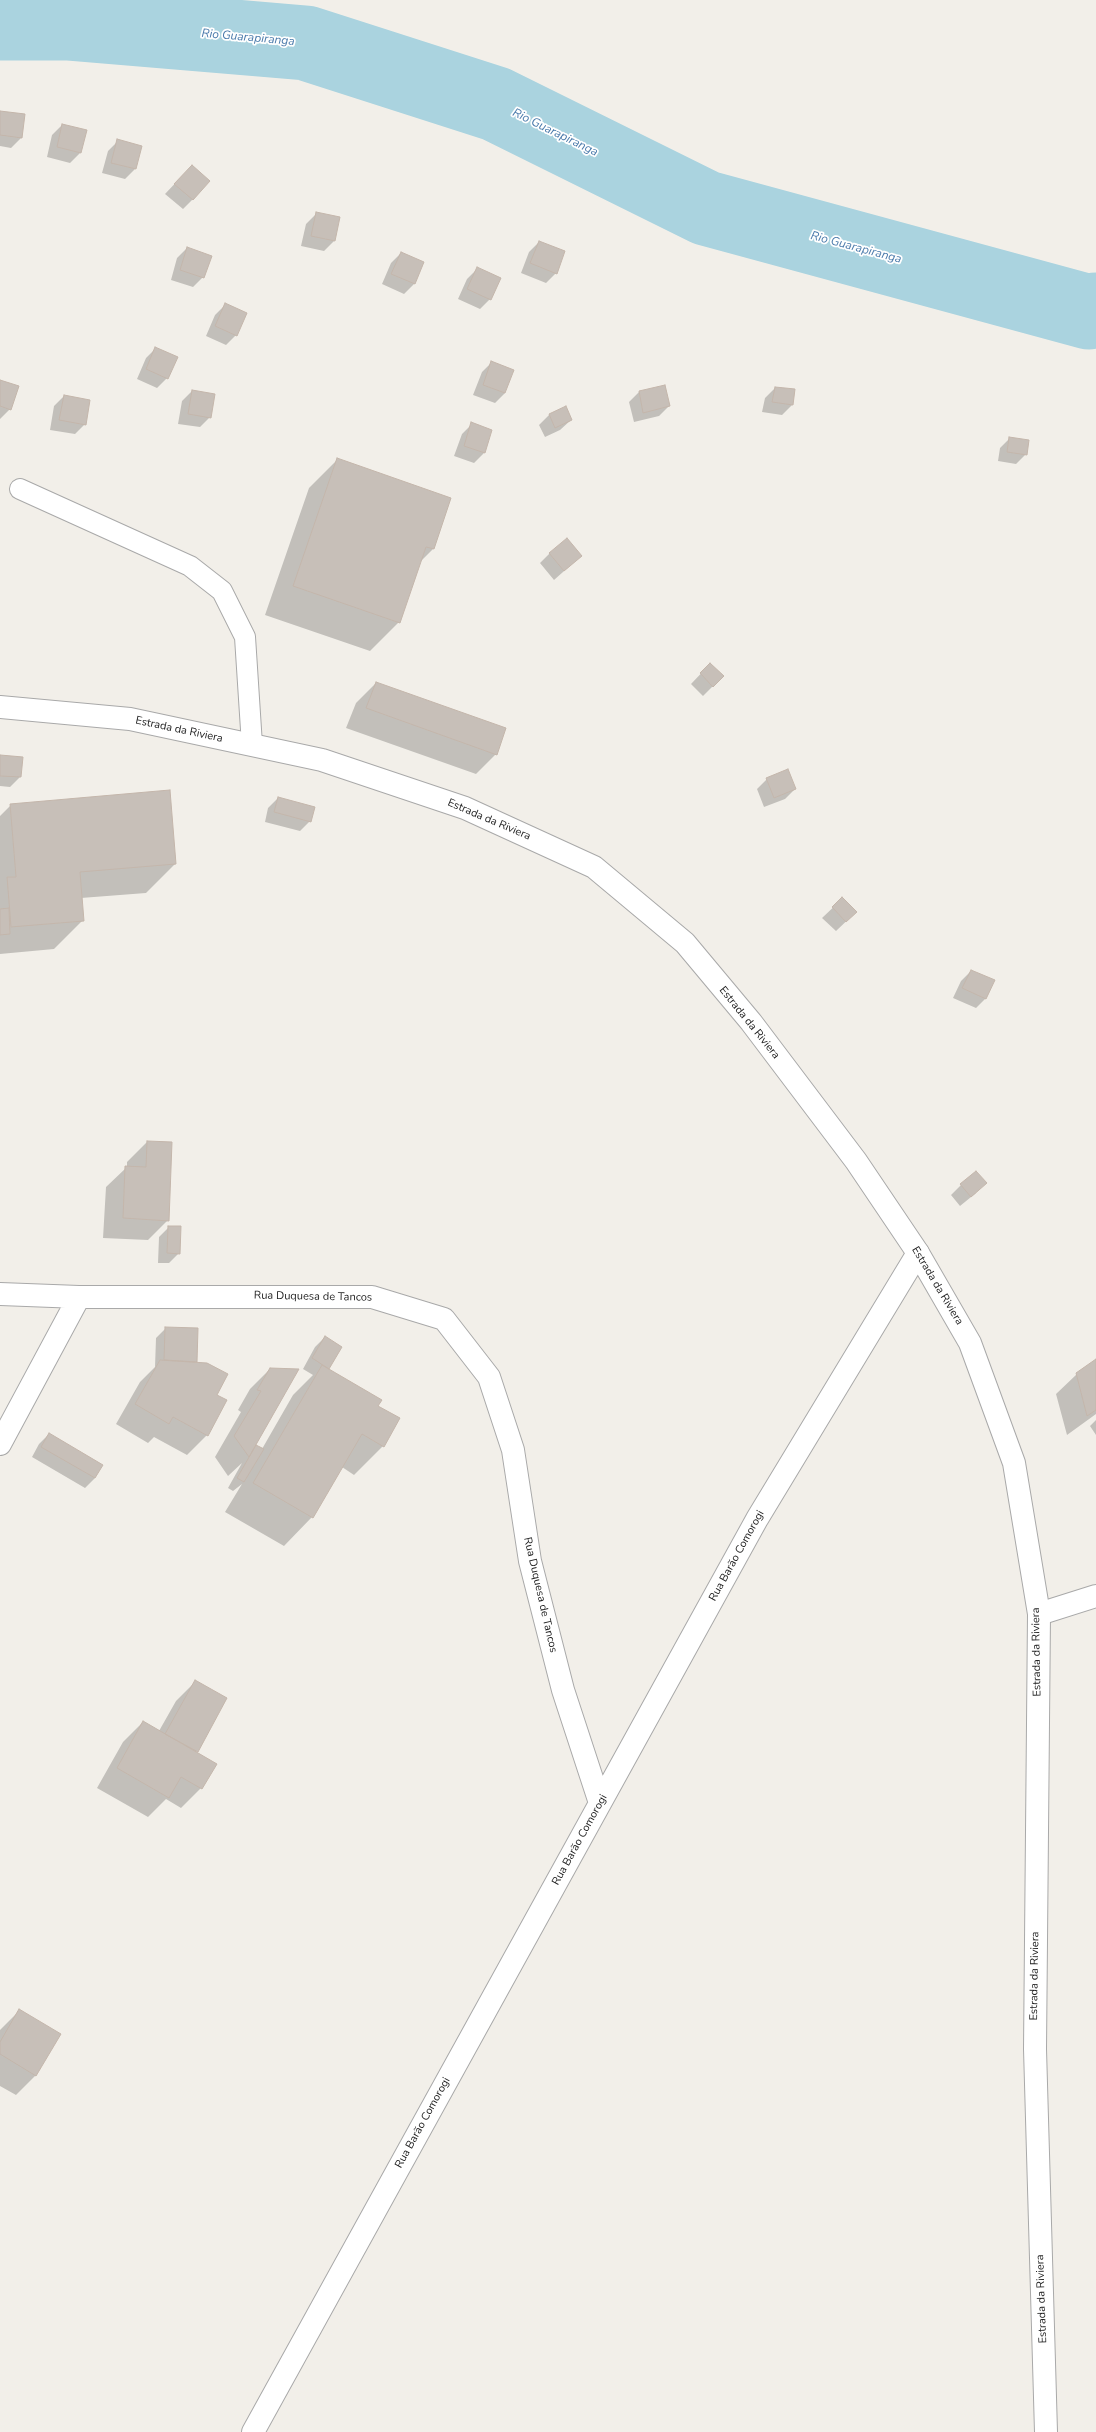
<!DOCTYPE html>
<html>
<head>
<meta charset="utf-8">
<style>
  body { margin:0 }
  canvas { display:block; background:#f2efe9 }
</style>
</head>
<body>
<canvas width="1096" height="2432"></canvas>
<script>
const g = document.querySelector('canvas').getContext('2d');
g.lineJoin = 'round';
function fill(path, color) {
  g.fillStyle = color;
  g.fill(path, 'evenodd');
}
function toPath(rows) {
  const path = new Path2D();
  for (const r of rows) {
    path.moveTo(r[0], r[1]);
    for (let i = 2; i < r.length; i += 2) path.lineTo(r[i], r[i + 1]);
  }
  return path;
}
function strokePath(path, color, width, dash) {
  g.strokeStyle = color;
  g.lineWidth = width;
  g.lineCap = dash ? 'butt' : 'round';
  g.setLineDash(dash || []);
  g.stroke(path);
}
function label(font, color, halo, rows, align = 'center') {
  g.font = font + ' "Nunito Sans",sans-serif';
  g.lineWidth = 3.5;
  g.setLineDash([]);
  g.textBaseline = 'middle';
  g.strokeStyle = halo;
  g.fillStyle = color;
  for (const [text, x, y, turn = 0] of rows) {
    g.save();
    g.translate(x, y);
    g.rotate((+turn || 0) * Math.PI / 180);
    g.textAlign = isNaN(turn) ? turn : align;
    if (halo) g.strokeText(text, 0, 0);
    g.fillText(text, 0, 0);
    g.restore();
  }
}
fill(toPath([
  [0,112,21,138,11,148,0,146],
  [62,125,80,153,70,163,47,157,52,135],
  [118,141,135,169,125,179,102,173,108,151],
  [182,176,193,199,183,209,165,194],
  [316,214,334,241,324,251,301,246,306,224],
  [539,242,556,273,546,283,521,273,529,252],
  [187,248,203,277,193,287,171,280,177,258],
  [401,253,423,263,414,284,404,294,382,284,391,263],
  [477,269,490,299,480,309,458,299,467,279],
  [225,305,236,335,226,345,206,336,215,315],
  [156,348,167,378,157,388,137,379,146,358],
  [492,362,505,393,495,403,473,395,482,372],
  [0,381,10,409,0,419],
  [665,386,669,406,659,416,634,422,629,402,639,392],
  [775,388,792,405,782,415,762,412,765,398],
  [192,391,210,417,200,427,178,424,182,401],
  [64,396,85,424,75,434,50,430,54,406],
  [565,408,571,420,560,430,545,437,539,425,549,415],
  [472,424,491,430,484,453,474,463,454,456,462,434],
  [1010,438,1026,454,1016,464,998,461,1000,448],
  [338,459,450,499,433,549,420,562,399,622,370,651,265,615,309,488],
  [550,553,581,556,554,580,540,563],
  [710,664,723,676,703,696,691,684],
  [376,683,496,754,476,774,346,728,356,703],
  [0,756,20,777,10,787,0,786],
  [767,779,795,789,785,799,764,807,757,789],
  [278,798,310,821,300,831,265,822,268,808],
  [11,805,175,864,146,893,81,898,83,920,54,949,0,954,0,816],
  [842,899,856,912,836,931,822,918],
  [971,971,986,998,976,1008,953,998,961,981],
  [147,1142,168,1220,148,1240,103,1238,106,1187,127,1167,127,1162],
  [961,1185,976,1193,960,1206,951,1195],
  [169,1227,179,1253,169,1263,158,1263,159,1237],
  [166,1328,196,1362,194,1363,216,1395,207,1435,187,1455,154,1437,148,1443,116,1424,140,1382,155,1367,156,1338],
  [325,1337,341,1347,327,1369,377,1406,383,1446,354,1475,342,1467,312,1517,284,1546,225,1512,242,1484,233,1491,228,1488,242,1463,228,1476,215,1457,241,1412,238,1410,250,1389,270,1369,253,1449,256,1446,262,1449,293,1395,313,1375,303,1369,315,1347],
  [1096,1360,1096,1414,1067,1435,1056,1394,1077,1374],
  [1096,1420,1096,1435,1090,1426],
  [49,1434,95,1478,85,1488,32,1457,39,1444],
  [196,1681,226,1699,196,1752,201,1788,181,1808,166,1799,148,1817,97,1788,123,1742,143,1722,159,1731,176,1701],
  [19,2011,36,2075,16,2095,0,2086,0,2030]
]), '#0003');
strokePath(toPath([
  [0,23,67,23,306,43,496,104,706,208,1089,312,1096,310]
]), '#aad3df', 75);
const building = toPath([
  [0,111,25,114,22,138,0,135,0,111],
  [62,124,87,130,81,153,57,147,62,124],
  [117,139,142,146,136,169,111,163,117,139],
  [192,165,210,181,193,200,174,184,192,165],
  [316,212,340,217,335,241,311,236,316,212],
  [539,241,565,251,557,274,530,263,539,241],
  [187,247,212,256,204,278,180,270,187,247],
  [401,252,424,262,415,284,391,274,401,252],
  [477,267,501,278,491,300,467,289,477,267],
  [225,303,247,313,237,336,215,326,225,303],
  [155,347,178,357,168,379,146,369,155,347],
  [491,361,514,370,505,393,483,385,491,361],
  [0,380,19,386,11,410,0,406,0,380],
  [665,385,670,406,643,413,639,391,665,385],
  [775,387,795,389,793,405,772,402,775,387],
  [192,390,215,394,211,418,188,414,192,390],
  [64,395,90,400,86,425,59,420,64,395],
  [566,406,572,420,555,428,549,414,566,406],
  [471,422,492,430,485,453,464,446,471,422],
  [1009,437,1029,440,1027,455,1007,452,1009,437],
  [337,458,451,498,434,549,426,547,400,623,293,586,337,458],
  [567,538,582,556,564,571,549,553,567,538],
  [710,663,724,676,713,687,700,673,710,663],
  [376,682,506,728,497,755,366,708,376,682],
  [0,755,23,757,21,777,0,776,0,755],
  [788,769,796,789,774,798,766,778,788,769],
  [170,790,176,864,80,872,84,921,11,927,7,877,16,877,10,804,170,790],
  [278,797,315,807,311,822,274,812,278,797],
  [842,897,857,912,846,922,832,907,842,897],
  [9,908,10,934,0,935,0,909,9,908],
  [971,970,995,980,986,999,962,988,971,970],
  [147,1141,172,1142,169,1221,123,1218,125,1166,146,1167,147,1141],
  [976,1171,987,1183,971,1197,960,1184,976,1171],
  [168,1226,181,1226,180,1254,167,1253,168,1226],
  [165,1327,198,1328,197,1362,164,1360,165,1327],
  [325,1336,342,1347,329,1369,312,1358,325,1336],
  [1096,1359,1096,1410,1087,1416,1076,1373,1096,1359],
  [160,1360,207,1363,228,1374,217,1395,227,1400,208,1436,173,1417,169,1424,135,1404,160,1360],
  [322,1365,382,1400,378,1406,400,1418,384,1447,362,1434,313,1518,253,1483,322,1365],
  [270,1368,299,1369,249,1457,234,1436,261,1391,257,1390,270,1368],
  [49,1433,103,1465,95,1478,41,1447,49,1433],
  [256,1445,264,1449,244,1482,237,1478,256,1445],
  [195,1680,227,1698,198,1752,165,1734,195,1680],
  [143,1721,217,1764,202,1789,181,1777,169,1798,117,1768,143,1721],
  [19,2009,61,2034,36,2076,0,2054,0,2042,19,2009]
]);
fill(building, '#c7bfb8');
strokePath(building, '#c4b6ab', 1);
const service = toPath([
  [20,489,190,566,222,591,245,637,252,745]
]);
const minor = toPath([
  [0,1294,79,1297,372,1297,444,1319,489,1377,513,1450,530,1561,563,1690,600,1803],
  [0,1444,79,1297],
  [1039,1614,1096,1596],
  [253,2432,757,1519,918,1253]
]);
const tertiary = toPath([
  [0,707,130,719,322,760,465,808,594,867,685,943,751,1022,856,1161,918,1253,970,1343,1014,1463,1039,1614,1035,2049,1046,2432]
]);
strokePath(service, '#a9a9a9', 22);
strokePath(minor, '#a9a9a9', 24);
strokePath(tertiary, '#a9a9a9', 24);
strokePath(service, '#fff', 20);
strokePath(minor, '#fff', 22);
strokePath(tertiary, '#fff', 22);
label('11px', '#222', '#fff', [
  ["Estrada da Riviera",179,730,12],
  ["Estrada da Riviera",489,820,23],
  ["Estrada da Riviera",749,1023,51],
  ["Estrada da Riviera",937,1286,59],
  ["Rua Duquesa de Tancos",313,1297,1],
  ["Rua Barão Comorogi",737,1556,-61],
  ["Rua Duquesa de Tancos",540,1595,77],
  ["Estrada da Riviera",1037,1652,-91],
  ["Rua Barão Comorogi",580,1840,-61],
  ["Estrada da Riviera",1035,1976,-89],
  ["Rua Barão Comorogi",423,2123,-61],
  ["Estrada da Riviera",1042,2299,-92]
]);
label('italic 12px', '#4a7aab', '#fff', [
  ["Rio Guarapiranga",248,38,5],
  ["Rio Guarapiranga",555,133,26],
  ["Rio Guarapiranga",856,248,15]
]);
</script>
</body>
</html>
